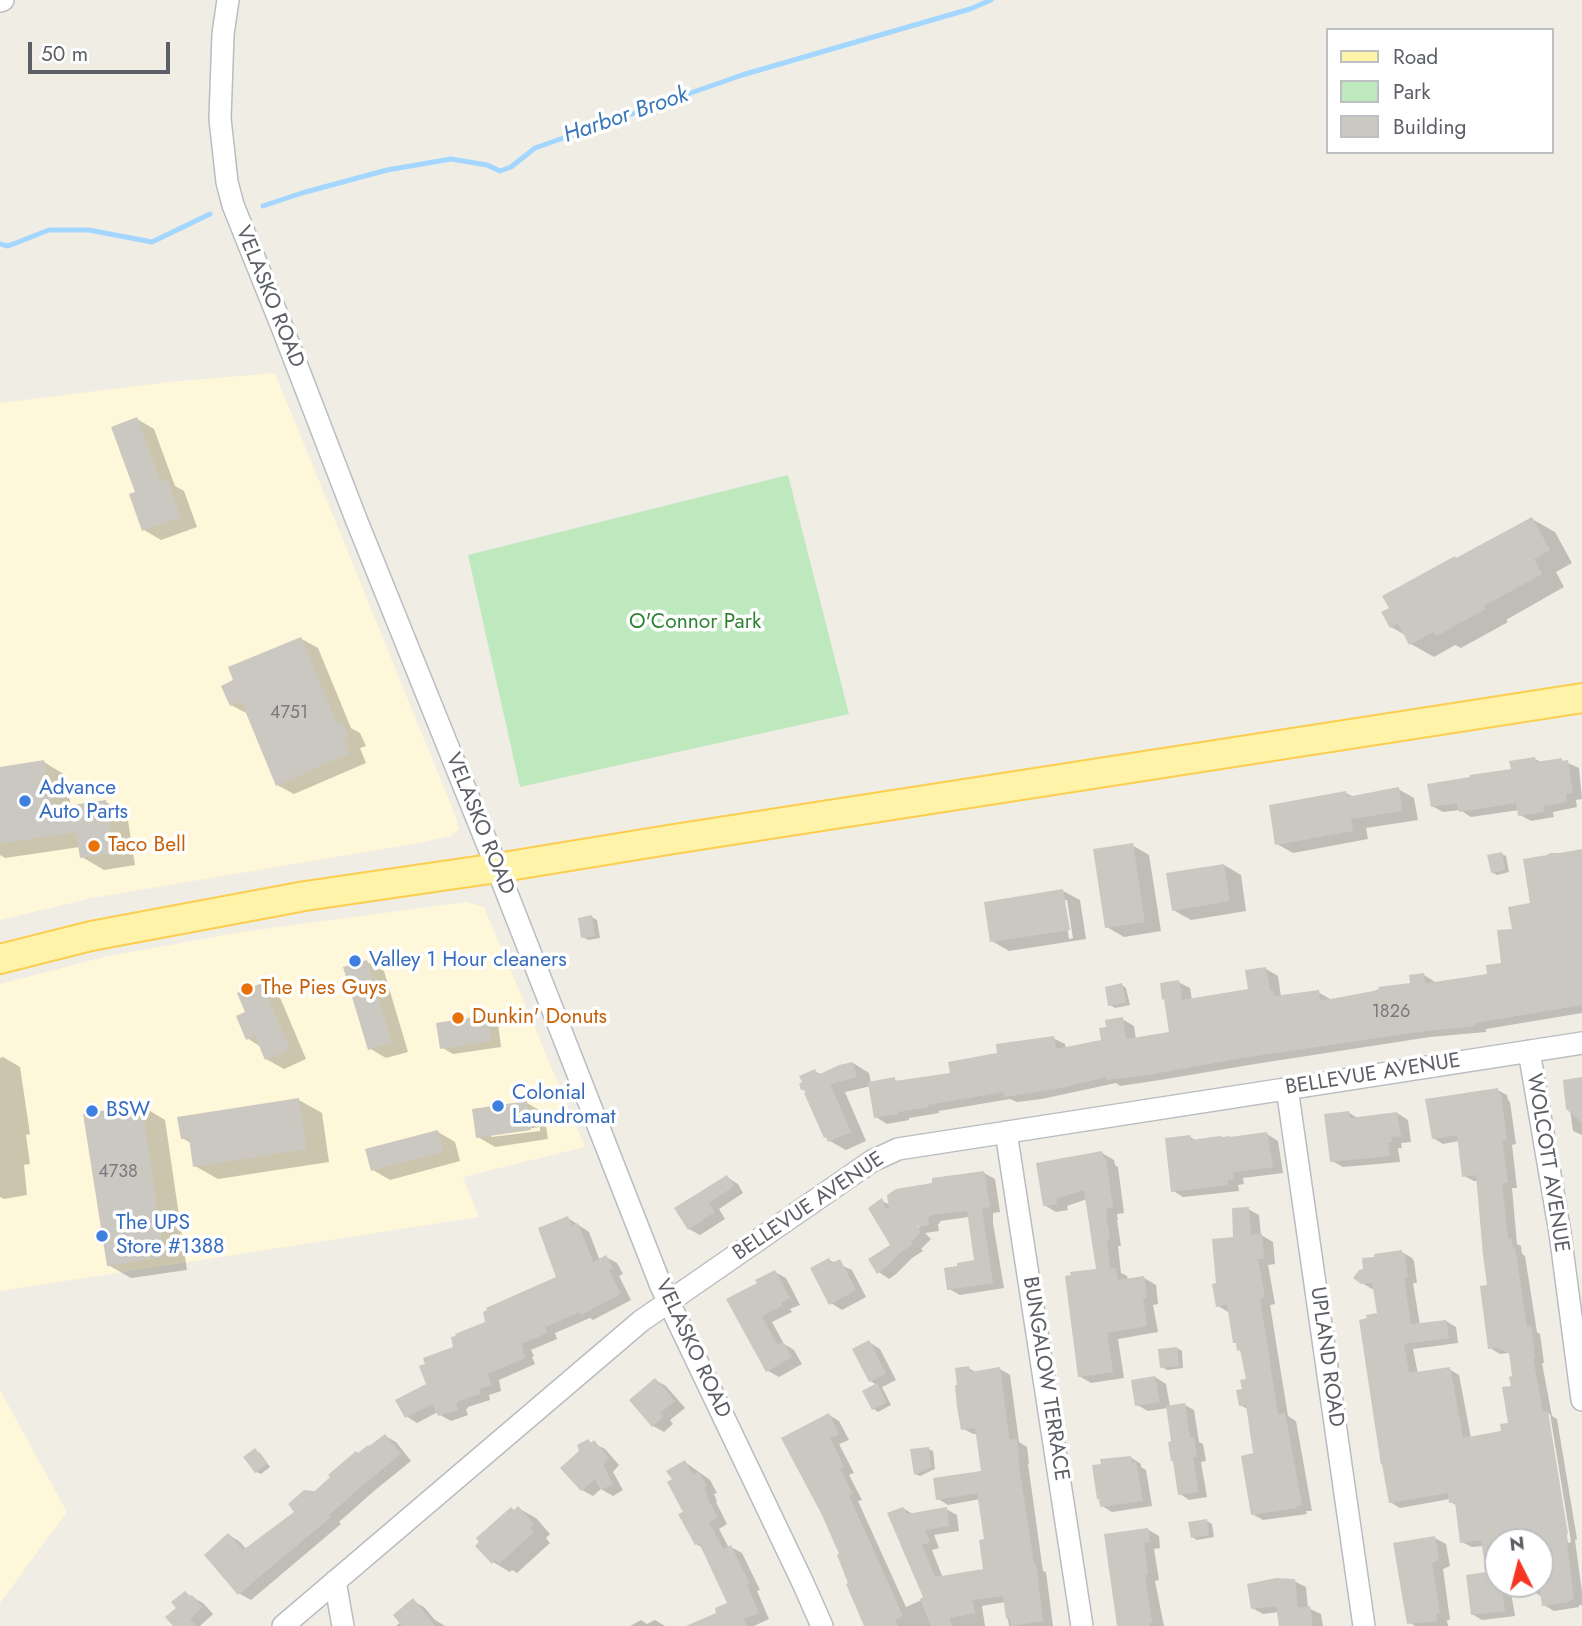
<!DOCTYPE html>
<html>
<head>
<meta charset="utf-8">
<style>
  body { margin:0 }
  #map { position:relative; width:1582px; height:1626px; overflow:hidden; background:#f0ede4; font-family:Jost,sans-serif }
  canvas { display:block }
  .legend { position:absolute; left:1326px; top:28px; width:228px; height:126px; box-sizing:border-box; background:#fff; border:2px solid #bebfc2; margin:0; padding:9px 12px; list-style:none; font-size:21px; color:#5c6066 }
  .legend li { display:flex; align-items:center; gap:14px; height:35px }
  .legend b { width:35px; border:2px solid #bebfc2 }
  .north { position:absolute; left:1484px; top:1528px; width:70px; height:70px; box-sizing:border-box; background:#fff; border:2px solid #bebfc2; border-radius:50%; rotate:354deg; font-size:19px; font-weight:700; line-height:28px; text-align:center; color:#5c6066 }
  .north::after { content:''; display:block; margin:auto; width:24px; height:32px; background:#f63623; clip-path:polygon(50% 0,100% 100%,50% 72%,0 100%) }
  .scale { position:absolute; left:28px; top:42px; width:142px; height:32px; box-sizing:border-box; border:4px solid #5c6066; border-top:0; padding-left:9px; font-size:21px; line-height:24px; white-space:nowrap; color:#5c6066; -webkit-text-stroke:5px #fff; paint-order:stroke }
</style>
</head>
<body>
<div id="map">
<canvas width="1582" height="1626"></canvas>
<ul class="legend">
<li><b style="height:9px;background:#fff2a9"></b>Road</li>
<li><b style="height:19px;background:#bee9bf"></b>Park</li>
<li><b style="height:19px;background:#cbc8c1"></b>Building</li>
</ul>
<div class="north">N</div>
<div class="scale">50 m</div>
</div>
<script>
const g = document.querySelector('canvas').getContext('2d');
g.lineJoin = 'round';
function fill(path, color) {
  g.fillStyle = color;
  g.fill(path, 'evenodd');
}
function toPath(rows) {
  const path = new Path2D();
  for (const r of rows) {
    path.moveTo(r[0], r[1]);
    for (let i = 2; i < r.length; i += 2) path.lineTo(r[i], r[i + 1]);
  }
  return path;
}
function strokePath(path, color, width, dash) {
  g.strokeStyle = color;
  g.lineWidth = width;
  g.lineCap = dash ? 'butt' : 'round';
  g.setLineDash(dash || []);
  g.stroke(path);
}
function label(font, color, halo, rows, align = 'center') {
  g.font = font + ' Jost,sans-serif';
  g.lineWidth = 7;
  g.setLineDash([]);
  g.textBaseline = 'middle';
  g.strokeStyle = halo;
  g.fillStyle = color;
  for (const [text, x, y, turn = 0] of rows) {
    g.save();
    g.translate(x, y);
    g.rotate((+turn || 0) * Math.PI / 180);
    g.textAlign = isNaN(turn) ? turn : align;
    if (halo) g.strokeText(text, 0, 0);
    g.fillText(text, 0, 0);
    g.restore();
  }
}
fill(toPath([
  [275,373,457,820,459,829,451,836,413,844,92,898,0,920,0,403,169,382],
  [466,902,484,907,585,1147,463,1177,479,1217,0,1291,0,984,104,957,241,932],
  [0,1390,67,1512,0,1603]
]), '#fff7d9');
fill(toPath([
  [788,475,849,714,520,787,468,555]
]), '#bee9bf');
fill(toPath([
  [137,419,154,429,175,486,184,491,197,527,161,540,144,530,137,493],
  [1532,519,1555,532,1572,563,1556,572,1564,587,1506,620,1508,622,1461,648,1455,645,1434,657,1411,644,1407,636,1391,627,1457,560],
  [300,638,318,648,351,728,360,733,366,746,360,748,366,763,294,794,277,785,248,714,231,705],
  [1535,759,1543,763,1561,760,1579,768,1582,799,1576,800,1577,807,1553,812,1554,817,1531,821,1520,815,1519,810,1471,817,1460,810,1443,812,1432,806,1513,771],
  [44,762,65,775,71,807,106,802,127,814,135,865,104,870,82,857,80,847,5,858,0,855,0,769],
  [1398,789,1414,798,1418,820,1366,828,1368,839,1293,853,1277,844,1346,793,1354,797],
  [1132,845,1149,855,1161,931,1124,937,1107,927],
  [1582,851,1582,1013,1486,1029,1486,1032,1430,1037,1255,1064,1160,1080,1120,1086,1116,1083,1042,1099,1017,1102,1010,1099,939,1111,939,1113,909,1118,909,1120,887,1124,876,1117,871,1086,845,1092,866,1141,846,1150,830,1141,826,1137,815,1071,822,1075,853,1063,869,1073,871,1083,894,1079,900,1082,952,1074,999,1054,1053,1038,1065,1044,1066,1049,1103,1041,1122,1019,1134,1026,1136,1039,1171,1034,1178,982,1190,988,1192,1000,1250,990,1266,969,1278,976,1281,997,1318,992,1330,999,1330,1001,1412,985,1424,975,1435,982,1435,983,1489,975,1503,964,1514,930,1532,905],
  [1501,854,1506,856,1509,872,1497,875,1492,872],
  [1224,865,1241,875,1246,911,1191,920,1173,910],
  [1063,891,1080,900,1086,939,1009,951,992,941],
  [1063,900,1067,900,1073,938,1069,939],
  [592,917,597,920,600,938,588,940,583,937],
  [367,962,384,971,408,1052,386,1058,369,1048],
  [261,985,279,995,306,1059,284,1069,266,1059,261,1047,247,1038,247,1013],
  [1122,985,1126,988,1130,1005,1115,1008,1110,1005],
  [487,1017,498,1023,501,1047,453,1054,441,1047],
  [3,1057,20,1067,30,1134,26,1135,30,1164,24,1165,27,1195,4,1199,0,1197,0,1058],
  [1582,1078,1582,1135,1573,1131,1570,1110],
  [1497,1090,1507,1095,1508,1100,1510,1102,1516,1144,1512,1145,1517,1188,1512,1188,1517,1244,1521,1246,1522,1254,1525,1256,1537,1332,1540,1334,1544,1363,1542,1363,1552,1416,1557,1419,1577,1539,1575,1540,1582,1592,1582,1605,1579,1605,1579,1607,1554,1611,1544,1605,1542,1597,1536,1593,1535,1589,1511,1592,1515,1616,1482,1620,1472,1614,1488,1573,1484,1546,1472,1547,1462,1542,1457,1506,1451,1502,1450,1499,1400,1508,1390,1502,1379,1315,1375,1289,1372,1289,1362,1283,1402,1252,1412,1258,1414,1261,1417,1283,1413,1283,1420,1325,1446,1321,1456,1327,1458,1343,1413,1349,1418,1374,1449,1369,1459,1375,1471,1438,1503,1432,1510,1424,1514,1377,1509,1353,1500,1354,1490,1348,1489,1287,1478,1181,1474,1181,1464,1176,1459,1141,1443,1144,1433,1138],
  [1546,1414,1550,1414,1571,1542,1568,1543],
  [1498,1542,1540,1542,1540,1584,1498,1584],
  [299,1100,322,1113,329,1162,218,1179,195,1166,191,1143,182,1138],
  [527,1103,544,1113,548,1139,495,1147,478,1137],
  [540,1127,540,1131,491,1137,491,1134],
  [142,1106,165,1120,187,1270,131,1278,108,1265],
  [1348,1112,1359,1119,1397,1113,1408,1120,1411,1142,1401,1143,1402,1148,1398,1148,1400,1162,1343,1167,1332,1161],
  [438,1132,455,1142,460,1161,390,1180,373,1170],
  [1267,1134,1278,1141,1283,1173,1243,1178,1244,1184,1238,1185,1239,1191,1183,1197,1172,1190,1190,1137,1197,1141],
  [1102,1153,1114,1160,1115,1165,1118,1167,1124,1213,1117,1214,1118,1220,1117,1220,1121,1246,1118,1246,1121,1273,1127,1276,1128,1280,1144,1278,1156,1285,1158,1304,1153,1305,1158,1332,1118,1339,1124,1378,1091,1383,1079,1376,1098,1270,1087,1199,1067,1206,1068,1210,1056,1212,1044,1205],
  [984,1173,995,1179,1000,1212,993,1213,993,1223,1004,1288,960,1295,949,1289,976,1261,969,1217,940,1221,940,1223,938,1224,939,1231,925,1233,931,1239,921,1249,923,1251,912,1258,896,1274,889,1279,879,1272,892,1245,882,1201,890,1205],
  [924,1224,906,1236,900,1228],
  [727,1177,738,1184,743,1193,719,1209,725,1219,700,1235,689,1229],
  [1248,1209,1259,1215,1261,1235,1273,1242,1275,1264,1268,1265,1275,1304,1270,1305,1288,1416,1296,1421,1312,1511,1306,1511,1307,1514,1263,1520,1252,1514,1255,1455,1248,1409,1240,1405,1248,1380,1242,1351,1239,1350,1230,1313,1218,1306,1218,1284],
  [568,1218,589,1232,600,1261,606,1257,617,1263,623,1274,619,1276,631,1300,593,1320,590,1318,555,1333,557,1339,531,1350,534,1356,532,1357,535,1364,499,1380,501,1391,489,1395,490,1400,468,1407,468,1408,466,1409,468,1415,451,1421,440,1415,438,1412,417,1423,406,1416,455,1349,487,1323,558,1278],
  [829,1260,852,1270,866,1297,842,1310,831,1303],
  [775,1272,786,1278,800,1305,790,1309,792,1312,772,1322,784,1344,794,1350,802,1364,779,1377,768,1371,729,1300,759,1284],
  [869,1342,880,1349,896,1380,882,1387,891,1405,878,1412,874,1409,877,1385,870,1381],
  [1177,1348,1182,1351,1183,1368,1167,1370,1162,1367],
  [968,1368,976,1372,1000,1369,1010,1375,1019,1442,1027,1447,1029,1464,1028,1464,1043,1571,1046,1572,1053,1626,1009,1626,1005,1602,982,1606,985,1626,865,1626,841,1555,823,1514,829,1415,839,1421,849,1440,839,1444,854,1473,849,1475,862,1500,858,1501,906,1607,926,1598,903,1508,914,1515,946,1509,957,1515,959,1531,934,1535,939,1548,932,1550,943,1578,985,1570,986,1540,980,1499,948,1505,938,1499,983,1472,978,1434,973,1434,962,1428],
  [1155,1377,1166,1384,1170,1407,1185,1405,1194,1410,1199,1442,1203,1444,1206,1461,1201,1462,1207,1497,1189,1500,1180,1494,1168,1408,1148,1411,1137,1405],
  [655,1380,666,1386,685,1408,670,1420,673,1424,664,1432,653,1426],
  [385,1436,396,1442,411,1461,374,1491,339,1522,341,1524,251,1600,240,1594,206,1555,229,1535,240,1542,247,1550,296,1512,315,1493,359,1454],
  [588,1441,605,1449,619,1465,613,1472,623,1490,613,1496,601,1489,593,1496,582,1490,582,1451],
  [928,1449,933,1451,935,1469,920,1476,915,1474],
  [256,1451,260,1453,270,1467,261,1474,256,1472],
  [1130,1457,1141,1464,1141,1467,1146,1470,1152,1506,1112,1512,1102,1506],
  [685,1462,710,1480,717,1493,714,1494,717,1501,716,1502,727,1524,719,1529,729,1548,731,1547,742,1553,760,1590,757,1591,769,1619,754,1626,689,1626,719,1614,729,1604,703,1548,696,1544,685,1512],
  [518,1508,536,1518,550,1534,546,1538,550,1543,517,1573,512,1570,510,1572,493,1562,515,1511],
  [1207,1521,1212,1524,1214,1537,1197,1540,1192,1537],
  [1147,1529,1159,1536,1160,1548,1154,1549,1159,1580,1155,1581,1164,1626,1119,1626],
  [1435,1538,1446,1544,1450,1566,1443,1569,1450,1620,1447,1620,1448,1626,1415,1626,1409,1622],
  [1294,1581,1306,1587,1308,1608,1321,1614,1323,1626,1281,1626,1279,1612,1263,1614,1252,1608],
  [185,1593,203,1603,213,1614,200,1626,175,1626,178,1608],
  [413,1601,424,1607,435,1620,445,1626,396,1626,401,1622],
  [641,1620,647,1624,655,1620,665,1626,630,1626]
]), '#0003');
strokePath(toPath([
  [263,206,302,193,387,170,451,159,487,165,500,171,511,167,535,148,742,75,970,9,991,0],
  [0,244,8,246,49,230,89,230,152,242,210,214]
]), '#a4d7ff', 5);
fill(toPath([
  [137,417,161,482,167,479,181,517,142,531,129,494,135,492,111,427],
  [1532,517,1550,550,1534,559,1542,574,1484,606,1486,609,1436,636,1434,632,1409,645,1398,623,1390,628,1381,612,1389,608,1382,596,1455,556,1456,558],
  [301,637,337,724,343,722,349,736,344,739,350,753,276,786,241,701,230,706,221,686,233,680,228,667],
  [1535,757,1536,762,1562,758,1562,761,1568,760,1573,793,1566,794,1567,802,1543,806,1544,812,1518,816,1516,803,1459,812,1457,803,1431,807,1427,784,1470,777,1470,775,1511,769,1509,761],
  [44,760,52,808,106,800,114,853,80,858,76,832,0,844,0,767],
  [1399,787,1402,811,1351,819,1353,831,1275,845,1269,805,1346,791,1347,797],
  [1133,843,1145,922,1105,928,1093,849],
  [1582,849,1582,1005,1475,1023,1475,1026,1418,1032,1242,1058,1147,1075,1107,1080,1107,1077,1060,1088,1004,1097,1003,1092,928,1105,928,1107,898,1112,898,1114,874,1118,868,1082,895,1077,895,1081,950,1073,948,1062,997,1053,996,1044,1054,1036,1056,1049,1101,1040,1099,1028,1106,1027,1105,1020,1123,1017,1126,1039,1169,1032,1164,999,1162,1000,1160,983,1179,980,1182,1000,1248,989,1245,970,1266,967,1270,990,1273,990,1274,996,1319,990,1320,1001,1373,991,1379,989,1378,987,1410,983,1409,975,1424,973,1425,982,1428,983,1487,974,1486,965,1501,963,1497,930,1512,929,1508,907,1530,903,1523,859,1547,855,1550,853,1560,853],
  [1502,852,1505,870,1491,873,1487,855],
  [1224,864,1230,901,1172,911,1166,873],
  [1063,889,1070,930,990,942,984,902],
  [592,915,595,936,581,938,578,918],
  [367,960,392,1043,368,1050,343,967],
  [262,983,290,1049,265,1060,255,1036,246,1040,236,1016,245,1012,237,993],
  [1122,983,1126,1003,1108,1006,1105,987],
  [487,1015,491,1041,440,1049,436,1023],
  [853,1062,857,1077,830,1084,851,1132,828,1142,826,1137,824,1138,804,1093,806,1093,804,1090,801,1090,799,1084,802,1082,799,1076,815,1069,818,1075,839,1065],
  [1582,1077,1582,1123,1566,1109,1563,1080],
  [1498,1088,1499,1094,1501,1094,1507,1139,1502,1140,1508,1183,1502,1183,1508,1239,1511,1238,1513,1249,1515,1248,1527,1327,1531,1326,1535,1358,1533,1358,1543,1412,1548,1411,1568,1534,1566,1535,1574,1599,1569,1600,1569,1602,1542,1606,1539,1584,1540,1584,1540,1539,1523,1542,1498,1542,1498,1584,1501,1584,1505,1611,1471,1615,1466,1575,1486,1572,1481,1540,1460,1543,1455,1502,1449,1503,1448,1493,1389,1503,1382,1464,1381,1465,1359,1320,1367,1318,1366,1315,1377,1313,1372,1283,1361,1284,1353,1278,1359,1270,1363,1269,1362,1258,1374,1257,1374,1254,1402,1250,1402,1253,1404,1253,1408,1278,1404,1278,1411,1324,1446,1320,1449,1338,1404,1344,1409,1373,1450,1367,1463,1438,1501,1431,1500,1424,1508,1423,1502,1387,1511,1386,1509,1377,1512,1376,1509,1353,1498,1348,1488,1349,1480,1286,1487,1285,1483,1255,1476,1175,1462,1177,1457,1135,1432,1139,1425,1099],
  [299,1098,307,1149,193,1167,189,1138,181,1139,177,1117],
  [527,1101,531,1130,476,1138,472,1109],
  [142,1104,164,1257,107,1266,83,1114],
  [1349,1111,1350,1118,1397,1112,1401,1136,1391,1137,1392,1142,1388,1143,1390,1156,1330,1162,1324,1114],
  [438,1130,444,1152,371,1171,365,1149],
  [1267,1132,1273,1167,1233,1172,1234,1179,1228,1180,1228,1185,1171,1192,1165,1138,1190,1135,1191,1140,1220,1136,1223,1137,1230,1136,1230,1137],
  [1102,1151,1104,1159,1106,1158,1113,1207,1106,1208,1107,1214,1106,1214,1110,1239,1107,1240,1110,1269,1116,1268,1118,1280,1144,1276,1147,1298,1143,1299,1147,1326,1107,1333,1113,1372,1078,1377,1065,1276,1071,1275,1070,1272,1096,1269,1084,1190,1056,1199,1057,1204,1043,1206,1036,1163],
  [984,1171,990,1207,982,1208,983,1216,993,1283,947,1290,944,1268,957,1266,957,1263,974,1260,967,1211,930,1215,930,1218,928,1218,929,1225,917,1227,921,1232,911,1242,913,1244,901,1252,885,1268,877,1274,868,1259,890,1245,868,1208,882,1198,886,1209,889,1208,887,1195,896,1189,932,1183,932,1178],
  [727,1175,734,1186,709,1203,715,1212,688,1230,674,1208],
  [1249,1207,1251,1235,1262,1234,1264,1259,1258,1259,1265,1298,1260,1299,1278,1414,1285,1413,1302,1505,1296,1506,1297,1508,1251,1515,1241,1456,1253,1453,1246,1405,1239,1406,1236,1390,1242,1389,1240,1380,1246,1379,1240,1350,1237,1351,1236,1343,1233,1343,1227,1305,1216,1307,1212,1284,1216,1283,1212,1239,1233,1237,1232,1208],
  [568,1216,572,1226,578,1223,593,1262,606,1255,613,1268,609,1270,621,1294,581,1315,580,1312,545,1327,547,1333,521,1344,524,1350,522,1351,525,1358,488,1374,491,1385,479,1389,480,1394,458,1401,458,1403,456,1403,458,1410,438,1416,432,1404,405,1418,395,1400,426,1384,419,1366,425,1364,423,1358,453,1347,451,1337,456,1336,455,1334,485,1322,483,1312,487,1310,486,1308,556,1277,538,1228],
  [829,1258,832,1263,840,1259,856,1290,829,1305,810,1268],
  [775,1270,790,1298,781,1303,782,1306,762,1316,777,1345,783,1342,792,1357,766,1372,726,1299,757,1283,755,1280],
  [869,1340,886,1374,869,1382,852,1349],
  [1177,1347,1179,1366,1160,1368,1158,1349],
  [969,1366,970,1372,1000,1367,1009,1437,1010,1440,1017,1439,1019,1459,1018,1459,1034,1564,1036,1564,1043,1621,1011,1626,1010,1618,1006,1619,1003,1596,972,1600,975,1613,949,1618,952,1626,931,1626,920,1599,923,1597,887,1513,903,1507,907,1514,947,1507,949,1526,925,1530,930,1542,922,1545,935,1577,983,1569,979,1540,984,1539,977,1493,936,1500,933,1478,981,1471,975,1428,961,1430,957,1407,955,1385,957,1385,955,1368],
  [1155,1376,1160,1402,1135,1406,1131,1380],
  [655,1378,675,1401,660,1413,663,1417,652,1427,629,1400],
  [877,1383,887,1402,872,1410,862,1391],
  [1185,1403,1190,1438,1194,1437,1197,1457,1193,1457,1198,1492,1178,1495,1173,1461,1171,1461,1168,1442,1171,1441,1166,1406],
  [829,1413,839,1434,830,1438,844,1467,840,1469,853,1494,849,1496,903,1616,895,1620,898,1626,864,1626,846,1584,848,1583,837,1555,839,1554,822,1515,781,1438],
  [385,1434,401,1454,363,1485,329,1515,331,1517,238,1595,204,1555,228,1533,243,1550,294,1512,288,1504,304,1490,315,1491,330,1477,328,1475,356,1451,358,1453,368,1445,369,1446],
  [588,1439,591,1443,594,1440,609,1458,603,1465,613,1484,601,1490,595,1479,581,1491,560,1468,579,1451,577,1445],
  [929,1447,931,1467,914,1475,910,1449],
  [255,1448,267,1464,255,1473,243,1457],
  [1131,1456,1132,1463,1136,1462,1143,1501,1100,1507,1099,1499,1097,1499,1092,1465,1101,1464,1100,1459],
  [685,1460,693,1475,699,1472,707,1486,704,1488,707,1495,706,1495,718,1518,709,1522,723,1549,731,1545,750,1584,747,1585,759,1613,744,1619,747,1626,686,1626,716,1613,715,1608,727,1603,699,1543,695,1545,678,1514,683,1512,667,1482,672,1479,666,1471],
  [518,1506,534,1524,530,1528,534,1532,499,1564,495,1560,492,1564,475,1546,479,1542,476,1538,511,1507,514,1510],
  [1207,1519,1209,1535,1191,1538,1188,1522],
  [1148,1528,1150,1542,1144,1543,1148,1574,1145,1575,1152,1622,1150,1622,1150,1626,1117,1626,1104,1534],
  [1435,1536,1439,1560,1432,1563,1440,1614,1436,1614,1437,1621,1407,1624,1393,1543],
  [1276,1578,1295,1579,1298,1608,1310,1606,1313,1626,1279,1626,1276,1606,1251,1609,1247,1584],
  [185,1591,190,1596,192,1595,203,1607,190,1619,196,1626,173,1626,165,1617,176,1608,171,1602],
  [413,1598,435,1626,402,1626,393,1615]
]), '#cbc8c1');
const minor = toPath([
  [228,0,223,34,220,119,227,182,233,205,282,327,356,519,497,868,661,1286,803,1583,822,1626],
  [0,1,3,0],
  [1529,1051,1560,1233,1582,1400],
  [1287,1088,1364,1626],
  [1006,1132,1082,1626],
  [335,1581,343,1626],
  [283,1626,641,1321,872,1161,898,1149,1582,1043]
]);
const major = toPath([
  [0,959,91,936,305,896,497,868,674,839,1582,698]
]);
strokePath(minor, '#b9bcc1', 24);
strokePath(major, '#fcce50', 32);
strokePath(minor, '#fff', 21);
strokePath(major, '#fff2a9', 28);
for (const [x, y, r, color] of [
  [25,801,7,"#3f7fe0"],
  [94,846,7,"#e8710a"],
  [355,961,7,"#3f7fe0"],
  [247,989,7,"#e8710a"],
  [458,1018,7,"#e8710a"],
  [498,1106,7,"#3f7fe0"],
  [92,1111,7,"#3f7fe0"],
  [102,1236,7,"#3f7fe0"]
]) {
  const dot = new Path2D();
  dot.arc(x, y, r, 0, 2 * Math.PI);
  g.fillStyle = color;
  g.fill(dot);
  strokePath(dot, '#fff', 2.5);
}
label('18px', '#787a7d', null, [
  ["4751",289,714],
  ["1826",1391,1013],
  ["4738",118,1173]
]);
label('21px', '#5c6066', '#fff', [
  ["VELASKO ROAD",269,297,68],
  ["VELASKO ROAD",479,824,68],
  ["BELLEVUE AVENUE",1373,1075,-9],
  ["WOLCOTT AVENUE",1547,1163,81],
  ["BELLEVUE AVENUE",809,1207,-34],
  ["VELASKO ROAD",692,1349,65],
  ["UPLAND ROAD",1326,1357,82],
  ["BUNGALOW TERRACE",1045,1379,81]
]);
label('21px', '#2e8332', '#fff', [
  ["O'Connor Park",695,623]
]);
label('21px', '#366cbe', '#fff', [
  ["Advance",39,789],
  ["Auto Parts",39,813],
  ["Valley 1 Hour cleaners",369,961],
  ["Colonial",512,1094],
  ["Laundromat",512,1118],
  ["BSW",106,1111],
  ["The UPS",116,1224],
  ["Store #1388",116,1248]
], 'left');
label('21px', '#c56008', '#fff', [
  ["Taco Bell",108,846],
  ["The Pies Guys",261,989],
  ["Dunkin' Donuts",472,1018]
], 'left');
label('italic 23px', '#3976b9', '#fff', [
  ["Harbor Brook",626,116,-19]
]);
</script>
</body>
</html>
